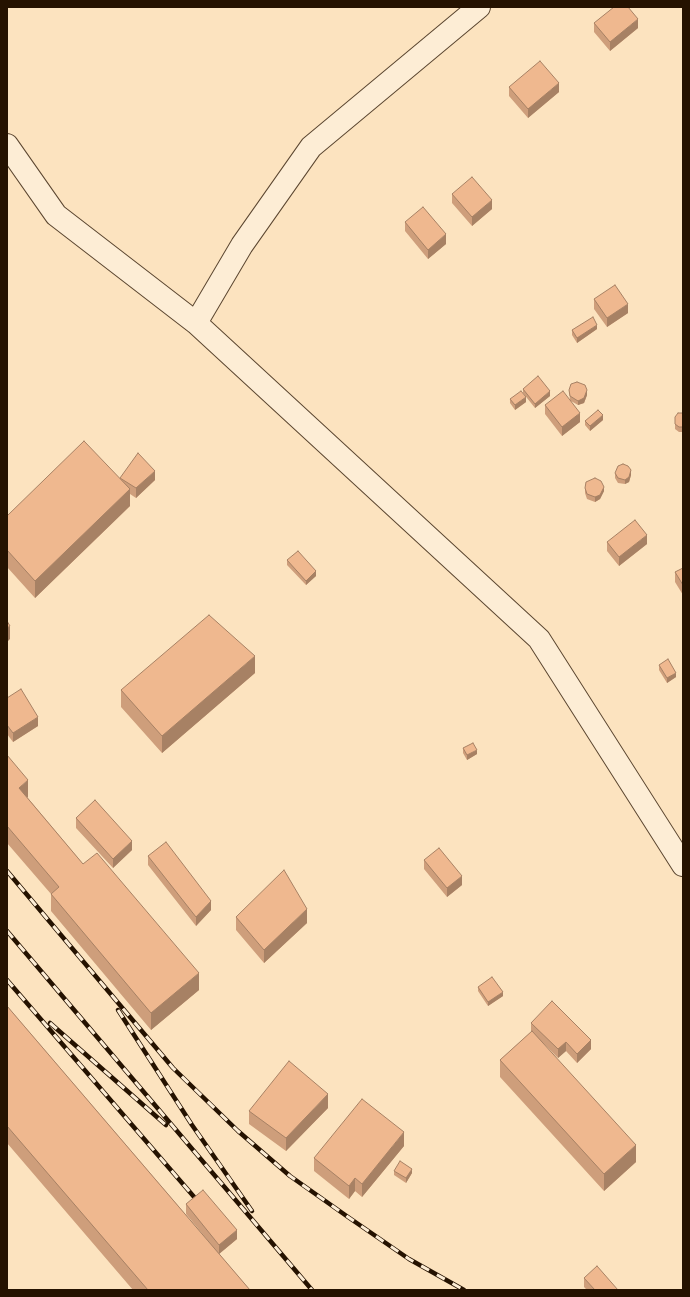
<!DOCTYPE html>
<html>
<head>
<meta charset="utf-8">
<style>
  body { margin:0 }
  #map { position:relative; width:690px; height:1297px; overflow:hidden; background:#fce3bf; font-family:"Libre Caslon Text",serif }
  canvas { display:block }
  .frame { position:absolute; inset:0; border:8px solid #251200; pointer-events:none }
</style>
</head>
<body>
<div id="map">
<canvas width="690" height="1297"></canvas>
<div class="frame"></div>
</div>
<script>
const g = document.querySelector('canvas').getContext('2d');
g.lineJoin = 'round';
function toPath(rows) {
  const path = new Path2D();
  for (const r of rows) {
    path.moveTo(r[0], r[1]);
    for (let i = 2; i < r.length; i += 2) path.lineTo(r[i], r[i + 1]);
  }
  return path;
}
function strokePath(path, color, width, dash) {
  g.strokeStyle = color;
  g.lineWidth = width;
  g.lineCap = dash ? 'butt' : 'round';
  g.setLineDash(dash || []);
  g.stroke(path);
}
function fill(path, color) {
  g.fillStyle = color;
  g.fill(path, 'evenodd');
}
const minor = toPath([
  [7,145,56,215,196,323,539,639,683,865],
  [196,323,242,245,311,147,479,7]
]);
strokePath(minor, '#5b4630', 24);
strokePath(minor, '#fdedd5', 22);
const rail = toPath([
  [7,871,173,1068,238,1131,290,1176,348,1217,409,1259,464,1290],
  [7,931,312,1290],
  [7,980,195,1198],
  [118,1010,192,1125,252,1211],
  [50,1023,166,1125]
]);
strokePath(rail, '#251200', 4.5);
strokePath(rail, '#fdedd5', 3, [9]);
fill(toPath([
  [594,23,638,28,610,51,594,32],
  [509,87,559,92,528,118,509,96],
  [452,194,492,209,472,226,452,203],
  [405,222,446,244,428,259,405,231],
  [594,299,628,313,607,327,594,309],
  [597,329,577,343,572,335,572,330],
  [523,389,550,396,535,408,523,393],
  [569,390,587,395,584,403,578,405,571,401,580,422,562,436,545,414,545,405,570,400],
  [510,399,526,402,515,410,510,403],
  [683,413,683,432,679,432,675,429,675,417],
  [603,420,590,431,585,425,585,421],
  [615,473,631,475,629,482,625,484,618,483,615,478],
  [120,478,155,480,136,498,130,494,130,506,35,598,7,567,7,516],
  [585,488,604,491,600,499,595,502,587,499,585,493],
  [607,542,647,544,619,566,607,551],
  [287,560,316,576,306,585,287,565],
  [683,568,683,595,675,582,675,572],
  [659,665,676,677,667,683,659,670],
  [255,673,162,753,121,707,121,690],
  [7,698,38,726,13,742,7,734],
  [463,748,477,754,467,760,463,753],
  [7,755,28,797,27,797,83,864,199,990,151,1030,51,911,51,894,7,843],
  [76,818,132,850,113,868,76,828],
  [148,856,211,910,196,926,148,865],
  [424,860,462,885,447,897,424,869],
  [236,917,307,923,264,963,236,930],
  [478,987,503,996,488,1006,478,991],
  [7,1006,210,1243,186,1214,186,1204,237,1239,219,1254,250,1290,133,1290,7,1143],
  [531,1023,591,1049,577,1063,566,1051,558,1058,542,1042,636,1162,604,1191,500,1077,500,1060,531,1032],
  [328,1108,286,1151,249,1124,249,1111],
  [404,1146,362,1197,355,1191,349,1199,314,1171,314,1158],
  [394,1171,412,1173,406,1183,394,1175],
  [584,1278,618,1290,587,1290,584,1287]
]), '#ce9e7b');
fill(toPath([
  [638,19,638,28,610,51,610,42],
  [559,83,559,92,528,118,528,109],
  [492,200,492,209,472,226,472,217],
  [446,234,446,244,428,259,428,250],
  [628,304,628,313,607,327,607,318],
  [597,325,597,329,577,343,577,338],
  [587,390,587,395,584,403,578,405,578,401],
  [550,391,550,396,535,408,535,404],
  [526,397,526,402,515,410,515,405],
  [580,413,580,422,562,436,562,427],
  [603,415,603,420,590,431,590,426],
  [631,470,631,475,629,482,625,484,625,480],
  [155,471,155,480,136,498,136,488],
  [604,487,604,491,600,499,595,502,595,497],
  [130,489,130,506,35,598,35,581],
  [647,535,647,544,619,566,619,557],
  [316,571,316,576,306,585,306,581],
  [10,626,10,639,7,642,7,628],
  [255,656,255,673,162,753,162,736],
  [676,673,676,677,667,683,667,678],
  [38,717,38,726,13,742,13,733],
  [477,750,477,754,467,760,467,755],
  [28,780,28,797,19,804,19,788],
  [132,841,132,850,113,868,113,859],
  [462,876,462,885,447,897,447,888],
  [211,901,211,910,196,926,196,917],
  [307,909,307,923,264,963,264,950],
  [199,973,199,990,151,1030,151,1013],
  [503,992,503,996,488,1006,488,1002],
  [591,1040,591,1049,577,1063,577,1054],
  [566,1042,566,1051,558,1058,558,1049],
  [328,1094,328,1108,286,1151,286,1138],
  [404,1132,404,1146,362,1197,362,1184],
  [636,1145,636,1162,604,1191,604,1174],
  [412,1169,412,1173,406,1183,406,1178],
  [355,1178,355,1191,349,1199,349,1186],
  [237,1230,237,1239,219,1254,219,1245]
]), '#a78164');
const building = toPath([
  [614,7,628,7,638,19,610,42,594,23,614,7],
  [540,61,559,83,528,109,509,87,540,61],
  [472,177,492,200,472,217,452,194,472,177],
  [423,207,446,234,428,250,405,222,423,207],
  [615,285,628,304,607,318,594,299,615,285],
  [593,317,597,325,577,338,572,330,593,317],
  [538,376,550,391,535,404,523,389,538,376],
  [577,382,585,385,587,390,584,398,578,401,570,396,569,390,571,384,577,382],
  [521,391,526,397,515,405,510,399,521,391],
  [563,391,580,413,562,427,545,405,563,391],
  [598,410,603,415,590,426,585,421,598,410],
  [678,413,683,413,683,427,679,427,675,424,675,417,678,413],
  [84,441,130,489,35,581,7,550,7,516,84,441],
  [138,453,155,471,136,488,120,478,138,453],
  [623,464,628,466,631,470,629,477,625,480,618,478,615,473,618,466,623,464],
  [595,478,601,481,604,487,600,495,595,497,587,494,585,488,586,482,595,478],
  [635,520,647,535,619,557,607,542,635,520],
  [298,551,316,571,306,581,287,560,298,551],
  [683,568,683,585,675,572,683,568],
  [209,615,255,656,162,736,121,690,209,615],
  [7,621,10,626,7,628,7,621],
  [668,659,676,673,667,678,659,665,668,659],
  [21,689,38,717,13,733,7,725,7,698,21,689],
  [473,743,477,750,467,755,463,748,473,743],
  [7,755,28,780,19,788,83,864,97,853,199,973,151,1013,51,894,59,887,7,826,7,755],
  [95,800,132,841,113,859,76,818,95,800],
  [166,842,211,901,196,917,148,856,166,842],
  [439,848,462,876,447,888,424,860,439,848],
  [284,870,307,909,264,950,236,917,284,870],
  [492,977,503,992,488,1002,478,987,492,977],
  [552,1001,591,1040,577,1054,566,1042,558,1049,531,1023,552,1001],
  [7,1006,250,1290,148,1290,7,1126,7,1006],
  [532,1031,636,1145,604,1174,500,1060,532,1031],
  [289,1061,328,1094,286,1138,249,1111,289,1061],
  [362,1099,404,1132,362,1184,355,1178,349,1186,314,1158,362,1099],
  [400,1161,412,1169,406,1178,394,1171,400,1161],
  [203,1190,237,1230,219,1245,186,1204,203,1190],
  [597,1266,618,1290,595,1290,584,1278,597,1266]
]);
fill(building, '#efb88f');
strokePath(building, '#a78164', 1);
</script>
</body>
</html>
